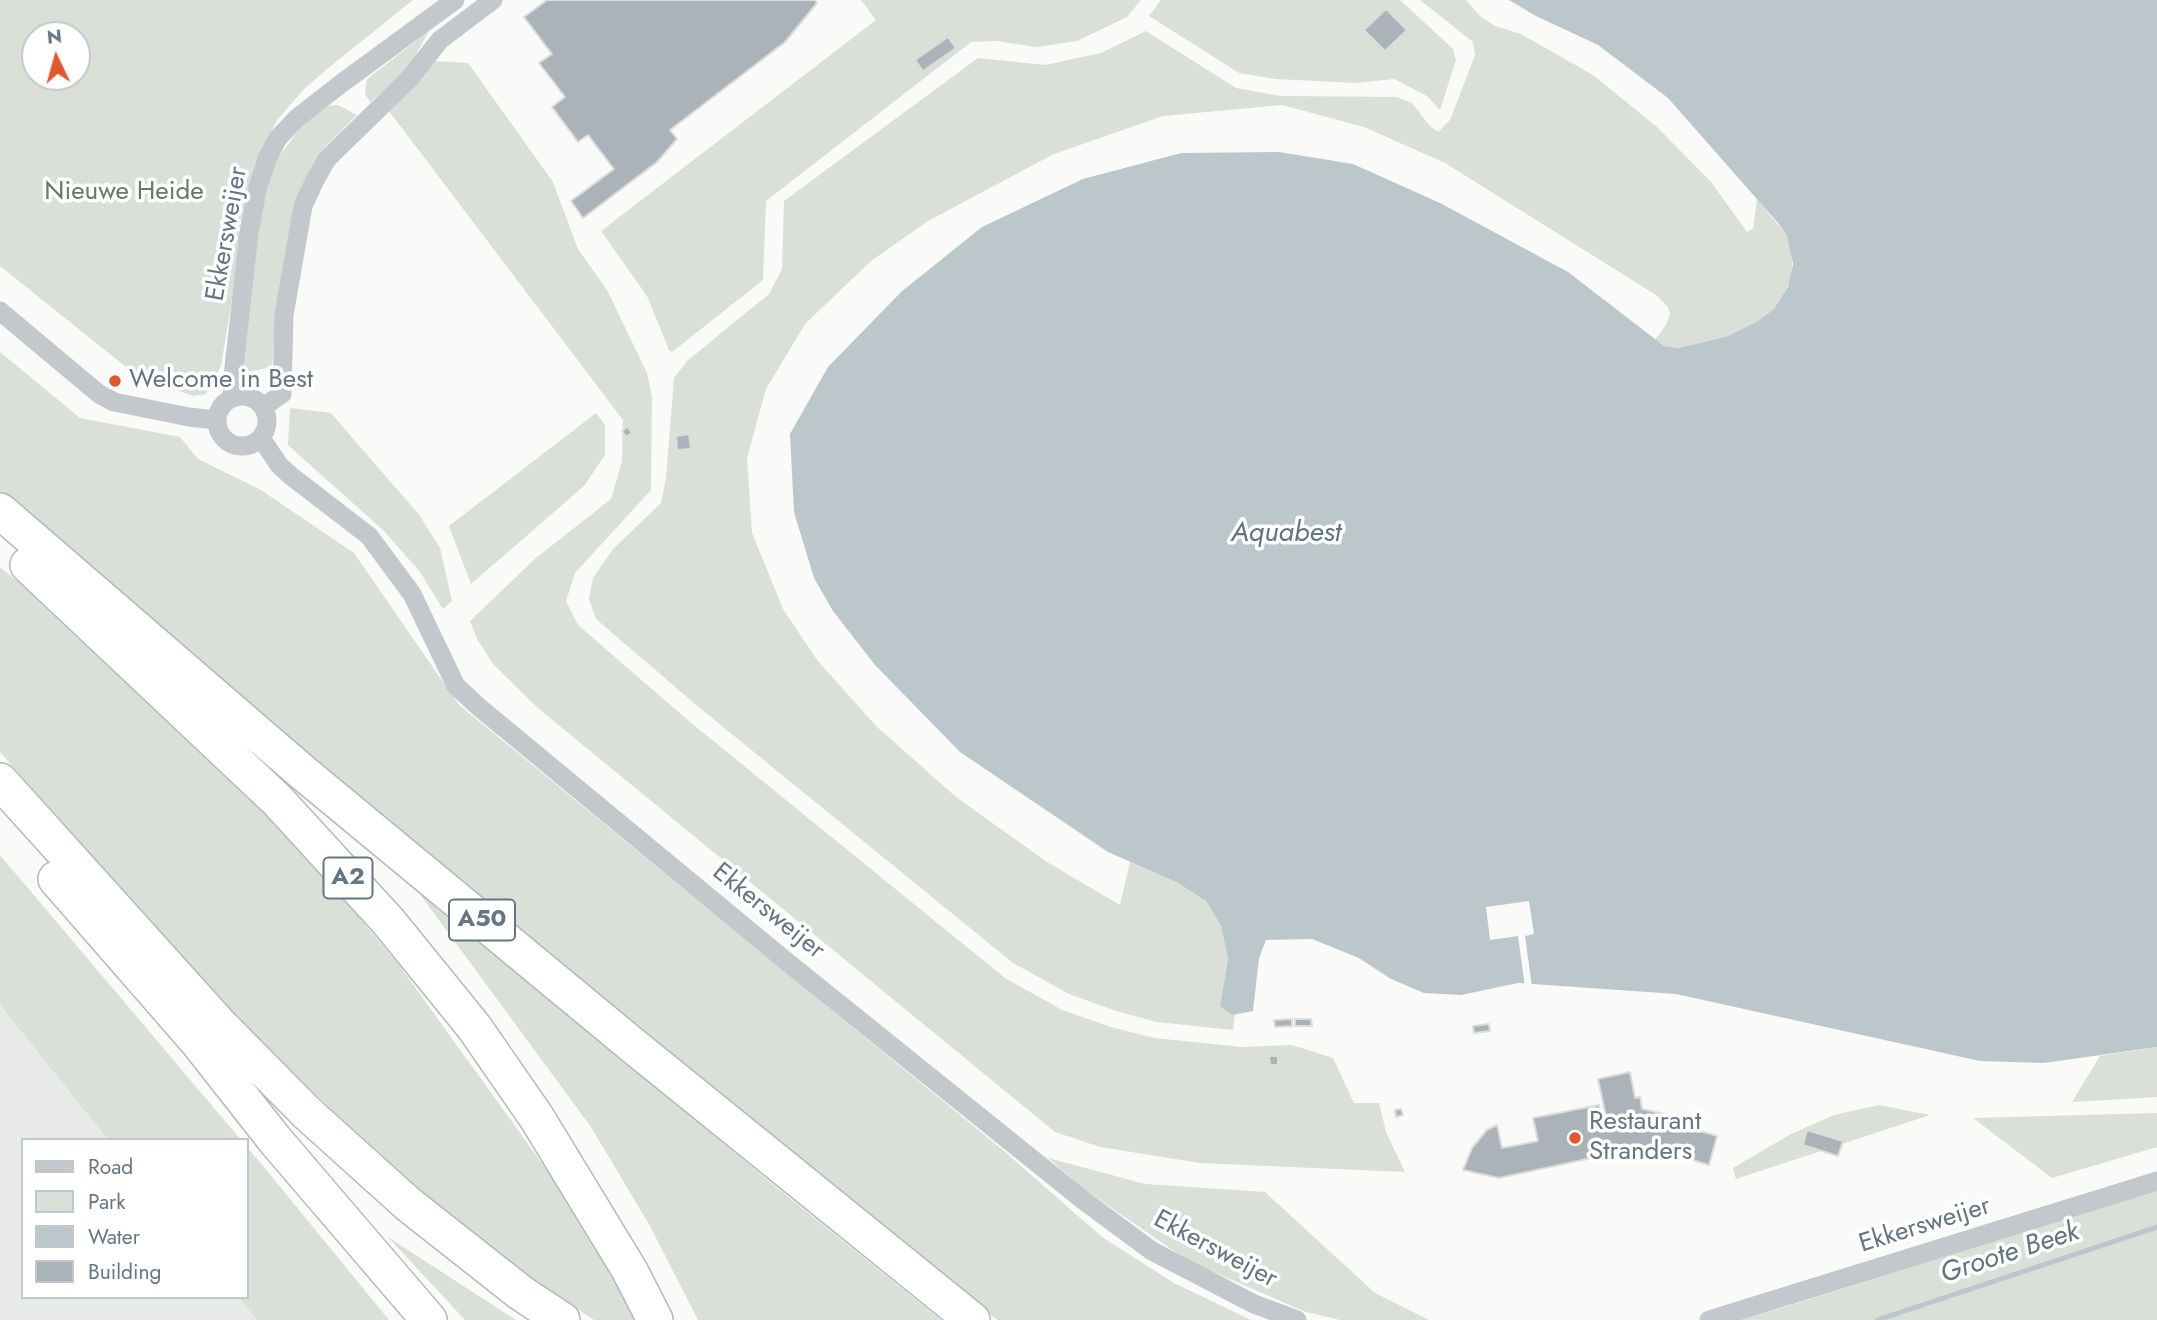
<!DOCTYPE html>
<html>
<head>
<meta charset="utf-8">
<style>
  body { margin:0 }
  #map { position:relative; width:2157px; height:1320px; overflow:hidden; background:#fafaf8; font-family:Jost,sans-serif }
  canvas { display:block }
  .legend { position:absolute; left:21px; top:1138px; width:228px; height:161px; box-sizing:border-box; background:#fff; border:2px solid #c1c8cd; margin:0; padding:9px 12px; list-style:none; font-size:21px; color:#657683 }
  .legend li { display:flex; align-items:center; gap:14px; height:35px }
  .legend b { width:35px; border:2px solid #c1c8cd }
  .north { position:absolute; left:21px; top:21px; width:70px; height:70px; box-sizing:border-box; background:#fff; border:2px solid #c1c8cd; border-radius:50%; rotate:355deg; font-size:19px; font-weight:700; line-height:28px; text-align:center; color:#657683 }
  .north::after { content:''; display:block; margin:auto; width:24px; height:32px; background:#e4572e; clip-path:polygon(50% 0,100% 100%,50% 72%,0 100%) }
</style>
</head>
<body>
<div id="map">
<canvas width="2157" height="1320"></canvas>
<ul class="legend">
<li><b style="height:9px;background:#c3c8cc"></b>Road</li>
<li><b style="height:19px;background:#dadfd7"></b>Park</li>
<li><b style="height:19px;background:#bbc7cb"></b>Water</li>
<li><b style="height:19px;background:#aab3b9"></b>Building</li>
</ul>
<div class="north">N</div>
</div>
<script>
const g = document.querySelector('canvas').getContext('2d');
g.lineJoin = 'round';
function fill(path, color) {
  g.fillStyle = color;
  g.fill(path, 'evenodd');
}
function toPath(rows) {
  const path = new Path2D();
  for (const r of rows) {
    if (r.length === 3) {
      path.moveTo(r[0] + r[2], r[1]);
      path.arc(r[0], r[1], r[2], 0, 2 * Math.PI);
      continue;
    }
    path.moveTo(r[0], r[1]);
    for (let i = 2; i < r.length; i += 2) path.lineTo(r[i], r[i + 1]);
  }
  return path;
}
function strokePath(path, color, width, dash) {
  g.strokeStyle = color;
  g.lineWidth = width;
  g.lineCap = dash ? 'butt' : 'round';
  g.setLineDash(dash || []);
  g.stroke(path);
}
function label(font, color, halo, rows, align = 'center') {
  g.font = font + ' Jost,sans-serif';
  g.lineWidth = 7;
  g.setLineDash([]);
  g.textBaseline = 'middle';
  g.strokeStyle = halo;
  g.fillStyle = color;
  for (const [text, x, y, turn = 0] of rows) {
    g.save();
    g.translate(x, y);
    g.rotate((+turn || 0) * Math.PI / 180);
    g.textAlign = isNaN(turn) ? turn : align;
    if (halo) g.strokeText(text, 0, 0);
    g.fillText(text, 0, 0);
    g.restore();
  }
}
fill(toPath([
  [0,1005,108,1140,23,1140,23,1297,238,1297,257,1320,0,1320]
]), '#e8e9e9');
fill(toPath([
  [0,0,413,0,327,69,305,88,277,120,254,167,221,366,206,394,194,396,179,391,150,380,126,367,0,266],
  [35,35,77,35,77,77,35,77],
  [861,0,1141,0,1127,17,1077,41,1037,47,996,41,971,42,766,201,763,280,672,352,669,350,647,296,601,231,876,20],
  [1161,0,1400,0,1453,49,1456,60,1440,110,1427,96,1394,79,1356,83,1276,79,1239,73,1149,16],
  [1420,0,1466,0,1481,17,1495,26,1521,34,1593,75,1657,127,1711,182,1747,232,1753,229,1757,199,1787,236,1792,251,1792,277,1782,298,1774,309,1758,321,1728,336,1679,348,1664,346,1655,340,1666,325,1670,314,1668,307,1656,295,1445,163,1364,127,1282,105,1163,116,1054,154,928,221,871,261,805,324,766,389,747,458,752,533,783,609,817,660,876,726,956,797,1047,862,1120,905,1130,862,1178,883,1206,901,1221,926,1228,959,1220,1006,1232,1015,1235,1015,1233,1030,1157,1022,1116,1011,1069,994,1013,963,701,709,596,619,589,599,593,578,613,549,661,503,666,478,674,378,687,361,769,294,782,269,784,201,978,58,1045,65,1101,53,1146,31,1236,88,1281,96,1396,97,1412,103,1429,125,1438,132,1450,120,1475,55,1473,42],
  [429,31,406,72,370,102,365,94,367,79],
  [434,61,468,63,553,182,578,249,607,290,647,373,652,397,651,490,575,573,566,601,578,625,690,722,1005,978,1062,1010,1111,1027,1154,1038,1242,1047,1292,1045,1333,1058,1354,1103,1379,1103,1386,1132,1405,1172,1200,1163,1100,1147,1055,1132,539,709,493,664,477,639,470,621,536,558,611,499,622,461,623,420,389,111],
  [338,105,357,115,322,150,309,172,295,206,276,313,272,367,239,374,258,233,273,165,303,124,324,106],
  [0,352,80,418,180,437,198,459,261,490,354,553,459,705,1004,1151,1102,1237,1174,1283,1251,1320,998,1320,964,1298,0,500],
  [290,408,331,413,420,516,440,548,452,601,443,609,420,572,384,531,288,445],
  [596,413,605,425,605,455,584,486,471,584,449,526],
  [0,567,104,652,269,809,399,965,577,1212,618,1285,634,1320,594,1320,533,1280,401,1176,230,1013,0,752],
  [0,855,241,1140,108,1140,0,1005],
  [416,889,776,1187,941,1320,698,1320,650,1226,591,1127],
  [2157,1047,2157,1097,2072,1102,2100,1056],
  [1879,1105,1930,1115,1736,1179,1733,1168,1791,1134,1834,1115],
  [2157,1113,2157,1147,2052,1178,1973,1118],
  [247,1147,263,1166,389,1320,257,1320,238,1297,247,1297],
  [1048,1158,1145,1184,1265,1192,1375,1293,1429,1320,1340,1320,1306,1312,1190,1262,1084,1189],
  [2157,1189,2157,1320,1741,1320,1779,1309],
  [388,1237,508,1315,516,1320,465,1320]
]), '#dadfd7');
fill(toPath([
  [1509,0,2157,0,2157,1047,2044,1063,1980,1061,1676,994,1518,983,1461,995,1424,993,1391,979,1359,958,1312,939,1266,940,1259,958,1253,1011,1232,1015,1220,1006,1228,959,1221,926,1206,901,1178,883,1108,852,960,752,875,665,833,611,814,578,794,512,790,434,828,367,901,292,982,227,1083,179,1181,153,1279,152,1353,164,1440,203,1568,272,1664,346,1679,348,1728,336,1758,321,1774,309,1788,287,1793,264,1787,236,1778,223,1668,98,1598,45,1536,16]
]), '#bbc7cb');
fill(toPath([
  [1529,901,1534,934,1525,936,1532,987,1525,987,1518,936,1490,940,1486,907]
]), '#fafaf8');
strokePath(toPath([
  [1877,1320,2157,1227]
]), '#bbc7cb', 5);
const building = toPath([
  [547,0,815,0,817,3,785,42,670,130,677,139,657,162,583,218,571,201,614,169,588,135,578,142,552,107,565,97,539,63,552,54,524,17,547,0],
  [1386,9,1407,30,1385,51,1364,30,1386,9],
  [948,37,956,48,923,71,915,60,948,37],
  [628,427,632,433,626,437,622,431,628,427],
  [689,434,691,449,677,450,676,436,689,434],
  [1292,1019,1292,1026,1275,1027,1274,1020,1292,1019],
  [1295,1019,1311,1019,1312,1026,1295,1026,1295,1019],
  [1489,1024,1490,1031,1474,1033,1473,1026,1489,1024],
  [1269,1056,1278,1056,1278,1065,1270,1065,1269,1056],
  [1630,1072,1635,1098,1640,1097,1642,1109,1678,1117,1676,1124,1717,1136,1709,1165,1647,1146,1499,1178,1463,1170,1472,1148,1487,1130,1497,1125,1502,1148,1538,1141,1533,1118,1599,1105,1602,1118,1606,1117,1598,1079,1630,1072],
  [1401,1109,1403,1115,1396,1117,1395,1110,1401,1109],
  [1807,1130,1843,1141,1838,1156,1803,1145,1807,1130]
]);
fill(building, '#aab3b9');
strokePath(building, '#dcdcda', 2);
const motorway = toPath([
  [0,511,301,771,631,1044,972,1320],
  [28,565,277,800,388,921,474,1027,537,1118,630,1271,655,1320],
  [0,781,218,1023,307,1113,408,1204,521,1293,562,1320],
  [56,879,198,1042,275,1140,429,1320]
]);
strokePath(motorway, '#b4b9bd', 38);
strokePath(toPath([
  [0,311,99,394,114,402,189,417,217,420],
  [242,421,25],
  [233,398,232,385,249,233,258,187,267,159,278,138,297,118,342,83,455,0],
  [263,407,282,394,284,315,303,206,315,180,327,159,409,79,440,40,493,0],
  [261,438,279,465,291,476,369,536,412,594,456,686,480,708,786,961,1083,1200,1152,1251,1254,1304,1297,1320],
  [1709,1320,2157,1181]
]), '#c3c8cc', 19);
strokePath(motorway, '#fff', 35);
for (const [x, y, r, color] of [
  [115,381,7,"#e4572e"],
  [1575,1138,7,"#e4572e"]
]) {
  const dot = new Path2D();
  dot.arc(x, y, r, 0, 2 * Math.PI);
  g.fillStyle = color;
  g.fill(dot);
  strokePath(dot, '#fff', 2.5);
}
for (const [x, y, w] of [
  [348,878,49],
  [482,920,66]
]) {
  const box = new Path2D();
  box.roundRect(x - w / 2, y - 20.5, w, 41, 5);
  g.fillStyle = '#fff';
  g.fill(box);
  strokePath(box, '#657683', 2);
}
label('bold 24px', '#657683', null, [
  ["A2",348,878],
  ["A50",482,920]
]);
label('26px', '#687a64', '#fff', [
  ["Nieuwe Heide",124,193]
]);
label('26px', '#657683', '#fff', [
  ["Ekkersweijer",228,234,-80],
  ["Ekkersweijer",768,912,39],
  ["Ekkersweijer",1925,1226,-17],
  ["Ekkersweijer",1215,1250,28]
]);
label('26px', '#657683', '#fff', [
  ["Welcome in Best",129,381],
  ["Restaurant",1589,1123],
  ["Stranders",1589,1153]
], 'left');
label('italic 28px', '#60757c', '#fff', [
  ["Aquabest",1286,534],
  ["Groote Beek",2010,1254,-18]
]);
</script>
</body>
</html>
